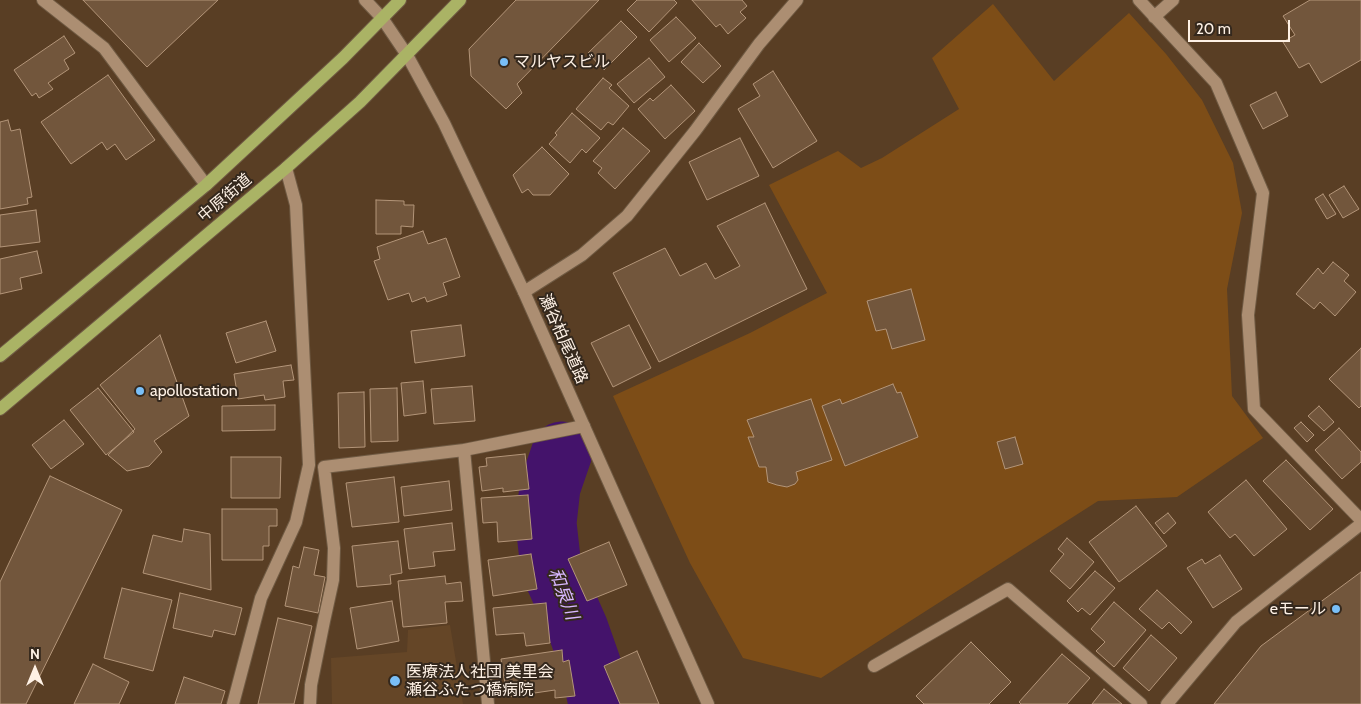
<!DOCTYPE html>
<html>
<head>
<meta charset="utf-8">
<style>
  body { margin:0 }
  #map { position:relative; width:1361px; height:704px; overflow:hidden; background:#593e24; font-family:Cabin,sans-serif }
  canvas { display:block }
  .north { position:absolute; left:10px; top:644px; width:50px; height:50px; -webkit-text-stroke:4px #34281d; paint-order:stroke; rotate:0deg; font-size:14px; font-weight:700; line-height:20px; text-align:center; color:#fef1e5 }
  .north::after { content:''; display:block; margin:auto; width:18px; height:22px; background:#fef1e5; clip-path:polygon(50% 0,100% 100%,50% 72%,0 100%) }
  .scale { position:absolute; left:1188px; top:20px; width:102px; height:22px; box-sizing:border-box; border:2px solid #fef1e5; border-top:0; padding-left:6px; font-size:15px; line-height:18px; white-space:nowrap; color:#fef1e5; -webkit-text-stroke:4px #34281d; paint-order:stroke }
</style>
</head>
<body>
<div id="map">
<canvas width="1361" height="704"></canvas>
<div class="north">N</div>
<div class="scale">20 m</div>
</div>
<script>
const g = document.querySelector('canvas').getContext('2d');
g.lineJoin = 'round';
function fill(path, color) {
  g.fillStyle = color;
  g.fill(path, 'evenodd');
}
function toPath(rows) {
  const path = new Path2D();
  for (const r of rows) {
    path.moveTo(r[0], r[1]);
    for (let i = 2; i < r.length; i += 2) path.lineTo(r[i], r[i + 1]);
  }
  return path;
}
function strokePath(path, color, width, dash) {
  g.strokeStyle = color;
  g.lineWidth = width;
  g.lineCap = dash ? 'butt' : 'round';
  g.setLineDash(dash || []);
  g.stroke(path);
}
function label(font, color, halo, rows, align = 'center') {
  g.font = font + ' Cabin,"Noto Sans JP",sans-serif';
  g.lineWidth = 4;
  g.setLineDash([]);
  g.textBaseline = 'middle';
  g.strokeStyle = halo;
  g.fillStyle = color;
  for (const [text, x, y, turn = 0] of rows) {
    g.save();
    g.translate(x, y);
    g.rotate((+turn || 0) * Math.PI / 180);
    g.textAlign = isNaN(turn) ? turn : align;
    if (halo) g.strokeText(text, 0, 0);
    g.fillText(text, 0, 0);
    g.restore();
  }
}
fill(toPath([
  [450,625,463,704,332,704,331,658,407,652,408,630]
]), '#654627');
fill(toPath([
  [993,4,1054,81,1129,13,1166,54,1202,100,1233,163,1242,213,1227,289,1232,396,1263,438,1177,497,1098,501,821,678,743,658,690,563,613,396,750,333,827,293,769,185,838,151,861,168,882,158,959,109,932,58]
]), '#7d4d17');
strokePath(toPath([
  [562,452,550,487,546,523,551,568,578,629,591,666,599,704]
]), '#44136b', 61);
const building = toPath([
  [83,0,218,0,147,67,83,0],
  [516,0,599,0,517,84,522,93,506,109,471,76,469,49,516,0],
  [637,0,674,0,677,3,649,32,627,10,637,0],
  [692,0,742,0,747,6,740,12,746,18,728,34,720,24,716,27,692,0],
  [1310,0,1361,0,1361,60,1321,83,1309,63,1299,68,1283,42,1295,35,1283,16,1310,0],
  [676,17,696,38,669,62,650,40,676,17],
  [621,21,637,37,604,70,588,53,621,21],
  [64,36,75,53,64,60,69,69,48,83,53,89,39,98,36,93,32,96,14,70,64,36],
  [699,43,721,66,703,83,681,62,699,43],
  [649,58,665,77,634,103,617,84,649,58],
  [773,71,817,141,773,168,738,109,760,96,753,84,773,71],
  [108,75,155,140,126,160,115,144,107,150,102,142,71,164,41,122,108,75],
  [603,78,612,85,609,88,629,106,613,125,608,122,601,130,576,109,603,78],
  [671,85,695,111,665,139,638,109,650,98,653,101,671,85],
  [1276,92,1288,116,1263,129,1250,105,1276,92],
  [572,113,600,138,586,153,582,149,570,163,549,144,557,135,555,133,572,113],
  [8,120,11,131,20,129,32,197,27,198,28,204,0,209,0,122,8,120],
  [623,128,650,151,615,189,598,173,602,168,593,161,623,128],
  [740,138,759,176,707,200,689,162,740,138],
  [542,147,569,174,550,195,533,195,528,189,522,193,513,175,542,147],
  [1344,186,1359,209,1343,218,1329,195,1344,186],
  [1323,194,1336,214,1327,219,1315,199,1323,194],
  [376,200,404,201,404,205,414,205,413,227,401,226,401,234,376,234,376,200],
  [765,203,807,289,659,362,613,273,665,248,680,276,706,263,715,279,740,266,717,226,765,203],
  [36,210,40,242,0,247,0,215,36,210],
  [423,231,428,244,446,238,460,277,443,283,447,295,427,302,425,297,412,302,409,293,388,300,374,261,380,259,377,247,423,231],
  [37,251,42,273,20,278,22,289,0,294,0,259,37,251],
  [1333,262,1349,275,1344,281,1356,292,1335,316,1320,302,1314,309,1296,294,1318,268,1323,274,1333,262],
  [911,289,925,340,892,349,886,329,876,331,867,301,911,289],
  [266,321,276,351,236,363,226,333,266,321],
  [461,325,465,356,415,363,411,331,461,325],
  [629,325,651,368,613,387,591,343,629,325],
  [160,335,189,416,154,441,162,452,149,466,127,471,108,455,135,429,100,385,160,335],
  [1361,348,1361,406,1359,408,1329,379,1361,348],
  [291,365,294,380,283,381,285,397,265,400,264,395,238,399,234,374,291,365],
  [423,381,426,413,404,416,401,383,423,381],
  [893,384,897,393,901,392,918,437,845,466,822,406,840,399,842,404,893,384],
  [472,386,475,421,434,424,431,389,472,386],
  [98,388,134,432,106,455,70,410,98,388],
  [397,388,398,441,371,442,370,389,397,388],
  [364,392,365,447,339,448,338,393,364,392],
  [811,399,832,460,796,472,798,480,795,484,787,487,777,485,768,482,766,467,759,467,748,437,754,437,747,420,811,399],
  [275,405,275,430,222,431,222,406,275,405],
  [1319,406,1334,422,1324,431,1308,416,1319,406],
  [64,420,84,444,51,469,32,445,64,420],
  [1301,422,1314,435,1307,442,1294,428,1301,422],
  [1339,428,1361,452,1361,462,1342,479,1315,450,1339,428],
  [1015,437,1023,464,1005,469,997,442,1015,437],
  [525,454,529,489,503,492,503,488,482,491,479,467,487,466,486,458,525,454],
  [231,457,281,457,280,498,231,498,231,457],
  [1286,460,1333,509,1310,530,1263,481,1286,460],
  [50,476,122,510,26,704,0,704,0,582,50,476],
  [394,477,399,522,352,527,346,483,394,477],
  [1246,480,1287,529,1254,556,1235,534,1230,538,1208,512,1246,480],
  [449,481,452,510,404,516,401,487,449,481],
  [528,495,532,539,498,542,497,522,483,523,481,498,528,495],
  [1136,506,1167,546,1119,582,1089,542,1136,506],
  [222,509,277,509,277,526,269,526,269,546,263,546,263,560,222,560,222,509],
  [1168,513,1176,523,1164,534,1155,523,1168,513],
  [452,523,455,550,433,552,435,566,409,569,404,529,452,523],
  [184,529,210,534,211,590,143,573,153,535,182,542,184,529],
  [1067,538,1094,562,1070,589,1050,571,1064,554,1058,549,1067,538],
  [398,541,402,573,390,575,391,584,357,587,352,546,398,541],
  [609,542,627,585,587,601,568,559,609,542],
  [304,547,319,550,314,575,325,577,318,613,285,606,293,566,299,568,304,547],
  [531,554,537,589,493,596,488,560,531,554],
  [1220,555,1242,589,1213,608,1187,568,1202,559,1205,564,1220,555],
  [1095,571,1115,588,1090,615,1082,608,1078,612,1067,601,1095,571],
  [1361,572,1361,704,1214,704,1261,646,1361,572],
  [445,576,446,584,461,582,463,601,445,602,447,623,403,627,398,581,445,576],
  [122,588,172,600,153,671,104,658,122,588],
  [1157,590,1192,622,1181,634,1169,622,1162,629,1139,609,1157,590],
  [180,593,242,608,235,635,214,630,212,637,173,628,180,593],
  [392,601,399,641,357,649,350,608,392,601],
  [1114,602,1146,630,1114,667,1096,651,1105,642,1091,629,1114,602],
  [546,603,550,643,526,646,524,633,496,635,493,608,546,603],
  [278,618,312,626,294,704,258,704,278,618],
  [1151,635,1177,658,1149,691,1123,668,1151,635],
  [971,642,1011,682,989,704,924,704,916,696,971,642],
  [562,650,563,662,569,660,575,696,555,698,555,690,507,697,501,659,562,650],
  [637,651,659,704,620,704,604,666,637,651],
  [1062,654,1090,678,1067,704,1021,704,1019,702,1062,654],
  [93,664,129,682,119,704,74,704,93,664],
  [184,677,225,691,221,704,175,704,184,677],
  [1104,689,1122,704,1092,704,1104,689]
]);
fill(building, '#72563c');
strokePath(building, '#b39579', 1);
const street = toPath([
  [43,0,104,48,206,185],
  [1139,0,1216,83,1263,193,1248,315,1254,409,1361,520],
  [1154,17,1173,0],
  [524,292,582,255,627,216,695,131,759,44,797,0],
  [874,666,1008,589,1141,704],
  [233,704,261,598,296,522,309,465,296,205,286,168],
  [310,704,311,685,324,621,333,580,334,548,324,467,464,450],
  [488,704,464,450,584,426],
  [1167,704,1236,622,1361,524]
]);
const secondary = toPath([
  [365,0,382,18,407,55,444,123,524,292,708,704]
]);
const primary = toPath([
  [0,356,206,185,343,58,400,0],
  [0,409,286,168,360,102,460,0]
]);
strokePath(street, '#6f5a43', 14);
strokePath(secondary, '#6f5a43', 14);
strokePath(primary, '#6f5a43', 14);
strokePath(street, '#ac8e72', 12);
strokePath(secondary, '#ac8e72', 12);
strokePath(primary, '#aab365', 12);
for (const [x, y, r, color] of [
  [504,62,5,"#79bff8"],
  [140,391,5,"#79bff8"],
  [1336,609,5,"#79bff8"],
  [395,681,6,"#79bff8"]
]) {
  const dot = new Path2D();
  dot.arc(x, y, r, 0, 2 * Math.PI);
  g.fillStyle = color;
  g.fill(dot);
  strokePath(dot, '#34281d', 2);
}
label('16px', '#fef1e5', '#34281d', [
  ["マルヤスビル",514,62],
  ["apollostation",150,391],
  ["eモール",1326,609,"right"],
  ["医療法人社団 美里会",406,672],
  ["瀬谷ふたつ橋病院",406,690]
], 'left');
label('16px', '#fef1e5', '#34281d', [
  ["中原街道",225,198,-40],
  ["瀬谷柏尾道路",563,339,66]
]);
label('italic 18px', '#d7b7fe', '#34281d', [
  ["和泉川",563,594,69]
]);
</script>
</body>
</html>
